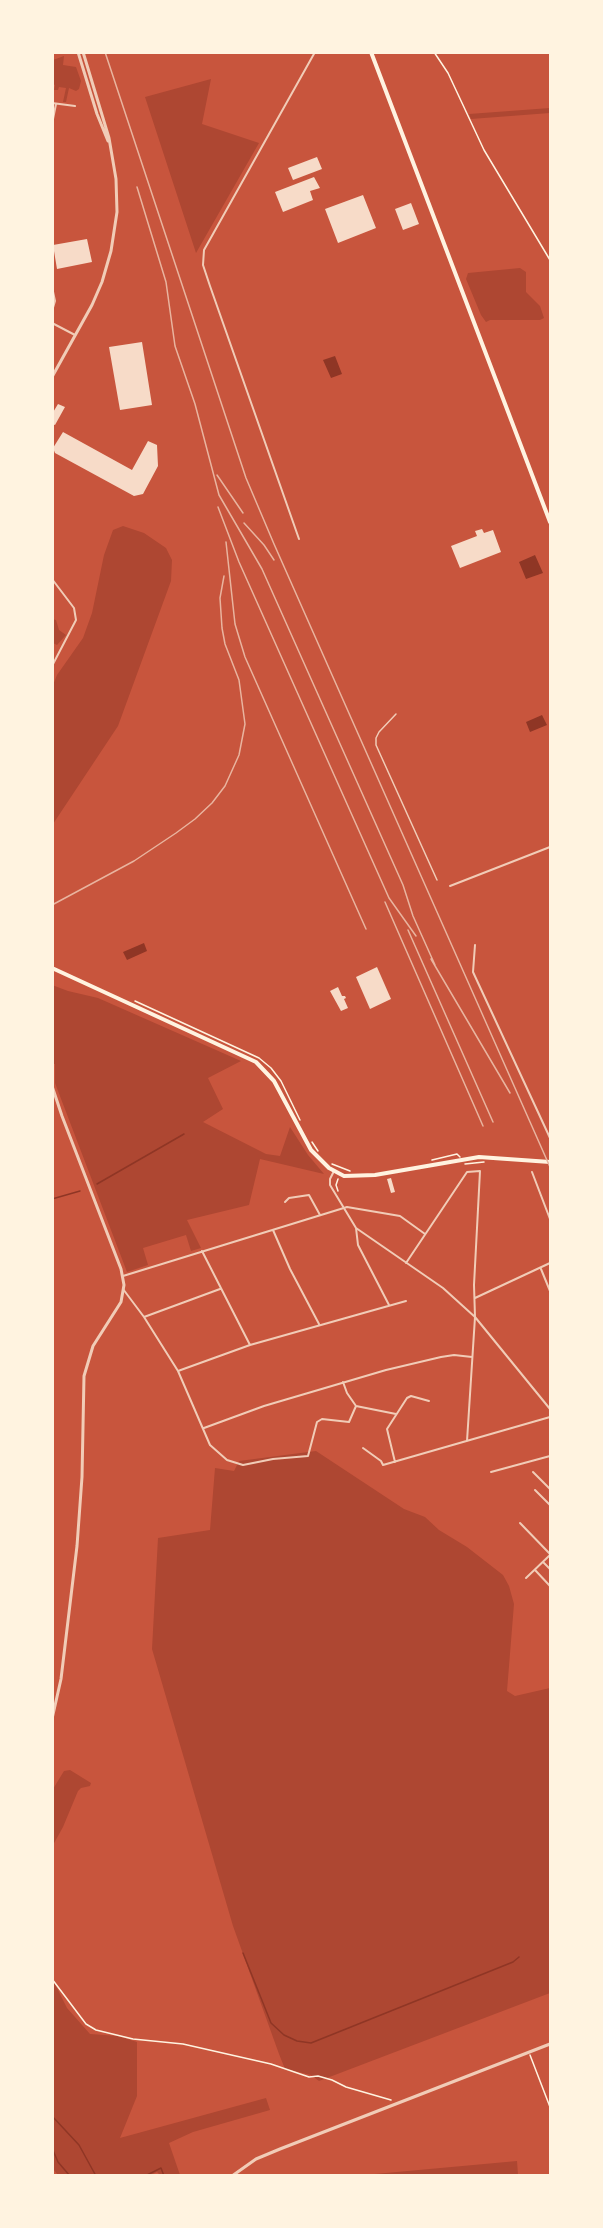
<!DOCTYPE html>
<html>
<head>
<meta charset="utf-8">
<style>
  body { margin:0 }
  #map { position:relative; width:603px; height:2228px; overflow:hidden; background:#c8553d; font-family:Poppins,sans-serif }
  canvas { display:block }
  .frame { position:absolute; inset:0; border:54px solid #fff3e0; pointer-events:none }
</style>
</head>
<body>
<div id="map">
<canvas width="603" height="2228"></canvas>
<div class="frame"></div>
</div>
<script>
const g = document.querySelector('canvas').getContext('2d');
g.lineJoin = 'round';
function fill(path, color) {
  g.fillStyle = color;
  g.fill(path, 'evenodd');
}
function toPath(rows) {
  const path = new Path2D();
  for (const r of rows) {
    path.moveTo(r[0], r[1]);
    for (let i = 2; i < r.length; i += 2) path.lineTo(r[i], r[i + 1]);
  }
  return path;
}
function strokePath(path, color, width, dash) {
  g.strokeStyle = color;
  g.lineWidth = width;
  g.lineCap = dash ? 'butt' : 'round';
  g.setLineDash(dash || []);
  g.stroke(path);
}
fill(toPath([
  [64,56,63,65,76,67,81,81,79,89,76,91,69,88,66,102,63,102,66,88,59,87,58,90,54,90,55,85,53,84,53,60],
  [211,79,202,124,259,143,196,253,145,97],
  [550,108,550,113,471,119,469,114],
  [520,268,526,272,526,292,540,306,544,318,540,320,490,320,486,322,481,315,466,279,468,273],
  [123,526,144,533,166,548,172,560,171,581,118,726,53,824,53,685,57,675,83,638,92,613,104,555,113,530],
  [52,619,56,620,59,630,66,635,57,645,53,643],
  [52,985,68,991,98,998,241,1061,208,1078,223,1109,203,1122,266,1154,280,1156,290,1127,308,1155,324,1174,260,1159,249,1205,187,1220,201,1248,191,1251,186,1235,143,1248,148,1265,127,1272,55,1083,55,1064,52,1064],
  [316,1451,404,1509,425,1517,439,1530,467,1547,503,1575,509,1586,514,1604,507,1691,515,1696,550,1688,550,1993,319,2081,311,2075,285,2069,279,2054,233,1926,152,1649,158,1538,210,1530,215,1468,234,1471,239,1461],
  [70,1770,91,1783,90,1786,81,1788,78,1791,63,1827,53,1845,53,1789,64,1771],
  [53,1980,67,2008,90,2034,118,2036,137,2042,137,2096,120,2138,266,2098,270,2110,193,2132,169,2143,180,2175,160,2175,157,2172,149,2176,58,2175,53,2169],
  [517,2161,518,2175,364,2175]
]), '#ae4732');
fill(toPath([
  [335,356,342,374,331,378,323,360],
  [535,555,543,573,526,579,519,562],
  [542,715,547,725,530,732,526,722],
  [144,943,147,951,127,960,123,952]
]), '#8f3625');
strokePath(toPath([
  [97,1184,184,1134],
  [52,1199,80,1191],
  [243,1953,271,2023,284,2035,297,2041,311,2043,513,1962,519,1957],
  [52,2116,79,2145,96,2176],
  [52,2148,58,2162,70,2176],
  [145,2176,161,2168,164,2176]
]), '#8f3625', 1.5);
fill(toPath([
  [317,157,322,169,293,180,288,168],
  [314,177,320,188,310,191,313,200,283,212,275,192],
  [363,195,376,228,338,243,325,209],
  [411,203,419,224,403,230,395,209],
  [87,239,92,262,57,269,53,245],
  [142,342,152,405,120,410,109,347],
  [58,404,65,407,55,425,52,424,52,414],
  [63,432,132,470,148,441,157,445,158,466,143,494,134,496,55,453,53,448],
  [482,529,484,533,493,530,501,552,460,568,451,546,477,536,475,531],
  [377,967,391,999,370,1009,356,977],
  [338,987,342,996,345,996,346,998,344,999,348,1008,341,1011,330,991],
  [391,1178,395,1192,391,1193,387,1179]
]), '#f7dbc8');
strokePath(toPath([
  [434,52,448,73,484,150,550,260],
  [135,1001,259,1058,271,1068,281,1081,300,1120],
  [312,1142,318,1151],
  [432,1160,457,1154,460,1157],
  [332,1164,350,1171],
  [465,1164,484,1162],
  [338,1191,336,1185,338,1179],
  [52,1979,86,2024,96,2030,133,2039,183,2044,271,2064,309,2077,318,2076,332,2080,346,2087,391,2100],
  [530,2055,550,2107]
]), '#fff3e0', 1.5);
strokePath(toPath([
  [396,714,379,732,376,738,376,745,437,880]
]), '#f1ccb7', 1.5);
strokePath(toPath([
  [52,103,75,106],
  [52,124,56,104],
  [52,287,55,301,52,311],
  [52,323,75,335],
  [299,539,210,286,203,265,204,250,315,52],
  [52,579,74,608,76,620,52,666],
  [450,886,550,847],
  [475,945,473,972,550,1138],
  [334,1171,330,1179,330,1185,356,1228,443,1288,475,1317,550,1409],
  [532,1172,550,1219],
  [285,1202,289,1198,309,1195,320,1215],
  [356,1228,358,1245,389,1305],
  [273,1230,290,1269,319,1324],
  [202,1251,250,1345],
  [406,1263,467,1172,480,1171,474,1285,475,1317,467,1441],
  [541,1269,550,1291],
  [123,1276,347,1207,400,1216,425,1234],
  [123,1289,144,1317,178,1371,210,1445,227,1460,243,1465,273,1459,308,1456,317,1422,322,1419,349,1422,356,1406],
  [475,1298,550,1263],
  [144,1317,220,1289],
  [178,1371,250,1345,406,1301],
  [343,1382,347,1393,356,1406,396,1414],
  [204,1428,264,1406,386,1370,441,1357,454,1355,472,1357],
  [363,1448,381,1461,383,1465,550,1417],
  [395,1462,387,1429,407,1398,411,1396,429,1401],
  [491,1472,550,1456],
  [533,1472,550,1489],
  [535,1490,550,1505],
  [520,1523,550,1554],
  [543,1562,550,1569],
  [535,1570,550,1586],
  [526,1578,550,1555]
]), '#f1ccb7', 2);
strokePath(toPath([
  [78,52,97,114,108,141],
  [52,377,92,305,102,282,111,251,117,212,116,179,109,138,83,52],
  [52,1086,62,1116,121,1269,124,1285,121,1302,93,1346,84,1376,82,1477,77,1546,61,1679,52,1719],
  [232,2176,256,2159,280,2149,550,2044]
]), '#f1ccb7', 3);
strokePath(toPath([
  [371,52,550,522],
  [52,968,256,1062,274,1081,311,1150,329,1168,344,1176,375,1175,479,1157,550,1162]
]), '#fff3e0', 4);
strokePath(toPath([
  [105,52,246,478,274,544,550,1167],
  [137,187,166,282,175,346,195,404,219,495,262,569,403,885,413,916,435,965],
  [217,475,243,513],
  [218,507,239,562,389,898,416,936],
  [244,523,264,545,274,560],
  [226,542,235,624,245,657,366,929],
  [385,902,483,1126],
  [52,905,134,861,176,833,195,819,212,803,225,786,239,755,245,724,239,680,225,644,222,628,220,598,224,576],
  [408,930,493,1122],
  [431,959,510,1093]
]), '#e9b49f', 1.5);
</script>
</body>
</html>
